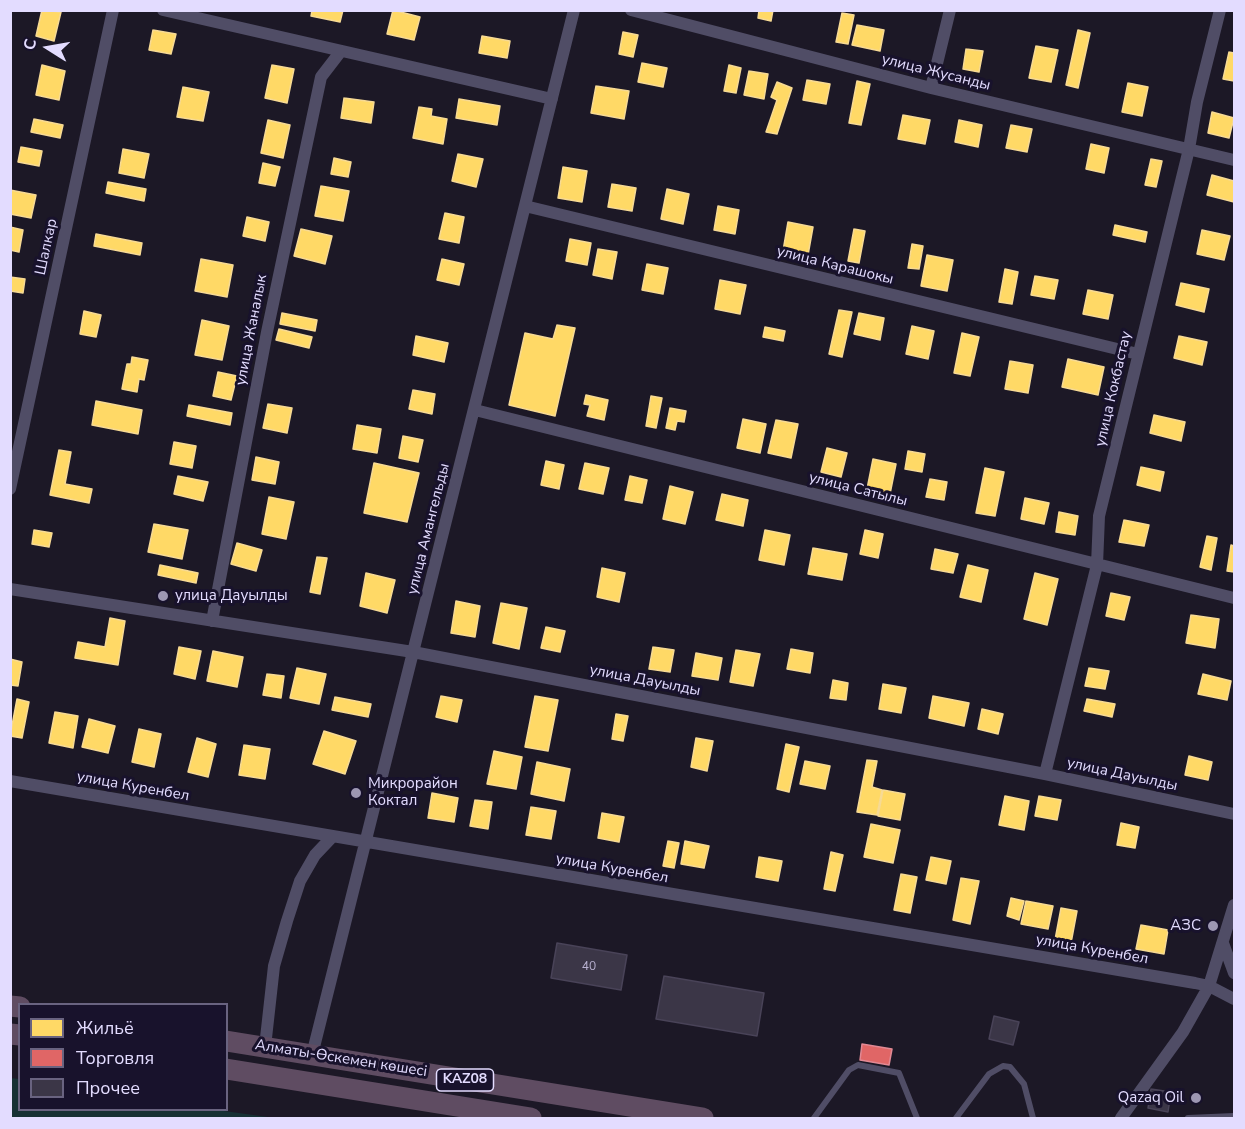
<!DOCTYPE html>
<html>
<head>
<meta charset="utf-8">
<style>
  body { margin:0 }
  #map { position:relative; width:1245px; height:1129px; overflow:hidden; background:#1c1826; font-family:"Nunito Sans",sans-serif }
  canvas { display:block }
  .frame { position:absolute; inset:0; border:12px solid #e3dcff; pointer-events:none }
  .legend { position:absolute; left:18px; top:1003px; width:210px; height:108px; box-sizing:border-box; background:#18122c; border:2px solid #696380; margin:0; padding:8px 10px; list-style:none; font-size:18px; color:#e3dcff }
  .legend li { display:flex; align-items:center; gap:12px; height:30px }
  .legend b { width:30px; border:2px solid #696380 }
  .north { position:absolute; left:18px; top:18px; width:60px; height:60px; -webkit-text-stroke:4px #18122c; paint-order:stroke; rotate:281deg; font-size:16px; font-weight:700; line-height:24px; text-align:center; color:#e3dcff }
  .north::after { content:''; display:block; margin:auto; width:21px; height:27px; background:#e3dcff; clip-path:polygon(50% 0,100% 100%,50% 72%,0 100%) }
</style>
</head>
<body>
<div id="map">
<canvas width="1245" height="1129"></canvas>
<div class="frame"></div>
<ul class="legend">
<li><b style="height:16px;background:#ffd966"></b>Жильё</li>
<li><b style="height:16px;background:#e06666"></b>Торговля</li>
<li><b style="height:16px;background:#3b3647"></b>Прочее</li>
</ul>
<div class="north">С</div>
</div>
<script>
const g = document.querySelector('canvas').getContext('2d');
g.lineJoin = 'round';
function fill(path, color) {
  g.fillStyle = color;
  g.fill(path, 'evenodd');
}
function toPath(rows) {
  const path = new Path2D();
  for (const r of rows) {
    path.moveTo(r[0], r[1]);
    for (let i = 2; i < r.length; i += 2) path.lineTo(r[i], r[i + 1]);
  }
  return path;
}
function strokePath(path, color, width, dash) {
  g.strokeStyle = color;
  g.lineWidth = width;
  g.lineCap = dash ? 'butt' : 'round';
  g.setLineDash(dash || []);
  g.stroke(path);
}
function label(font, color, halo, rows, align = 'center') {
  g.font = font + ' "Nunito Sans",sans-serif';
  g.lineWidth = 6;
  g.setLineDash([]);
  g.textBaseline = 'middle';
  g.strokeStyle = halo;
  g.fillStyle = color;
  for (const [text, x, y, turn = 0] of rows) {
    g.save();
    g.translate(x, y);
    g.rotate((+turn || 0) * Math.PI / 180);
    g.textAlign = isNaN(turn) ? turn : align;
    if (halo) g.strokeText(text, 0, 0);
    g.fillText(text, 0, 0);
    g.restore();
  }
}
fill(toPath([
  [10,1078,19,1079,20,1110,217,1110,275,1118,11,1118]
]), '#163034');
const homes = toPath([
  [42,10,61,12,54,41,36,36,42,10],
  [312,10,343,10,340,22,311,16,312,10],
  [393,10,420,17,414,40,387,34,393,10],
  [759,10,773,10,771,21,758,18,759,10],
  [842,13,854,15,848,44,836,42,842,13],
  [857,25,884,30,880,51,852,45,857,25],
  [153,30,176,34,171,54,149,50,153,30],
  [1078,30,1090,33,1078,88,1066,85,1078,30],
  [623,32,638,35,633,57,619,54,623,32],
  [482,36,510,41,507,58,479,53,482,36],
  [1036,46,1058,50,1051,82,1029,78,1036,46],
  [966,49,983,51,979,72,963,69,966,49],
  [1229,52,1234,53,1234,81,1223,79,1229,52],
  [642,63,667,68,663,87,638,82,642,63],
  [42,65,65,71,59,100,36,95,42,65],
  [272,65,294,69,287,103,265,98,272,65],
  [729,65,741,68,736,93,724,91,729,65],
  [749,71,768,74,764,99,744,95,749,71],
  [807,80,830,84,826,104,803,100,807,80],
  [857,81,870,84,861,125,849,123,857,81],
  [777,82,792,88,777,134,766,132,777,100,771,97,777,82],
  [1128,83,1148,87,1142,116,1122,112,1128,83],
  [596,86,629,91,624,119,591,113,596,86],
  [183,87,209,92,203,121,177,117,183,87],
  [344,98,374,102,371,123,341,118,344,98],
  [459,99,500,106,497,125,456,118,459,99],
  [419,107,432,109,431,116,447,119,443,144,413,138,419,107],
  [1212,112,1234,118,1229,138,1208,133,1212,112],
  [903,115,930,120,925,144,898,139,903,115],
  [34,119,63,125,60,138,31,132,34,119],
  [268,120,290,125,283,158,261,153,268,120],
  [959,120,982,125,978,147,955,142,959,120],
  [1011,125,1032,129,1027,152,1006,148,1011,125],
  [1091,144,1109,148,1104,173,1086,169,1091,144],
  [21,147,42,151,39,166,18,162,21,147],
  [123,149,149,154,144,178,119,173,123,149],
  [458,154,483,159,476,187,452,181,458,154],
  [334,158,351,162,348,177,331,174,334,158],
  [1151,159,1162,161,1156,187,1145,185,1151,159],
  [263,163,280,167,275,186,259,183,263,163],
  [563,167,587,171,582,202,558,198,563,167],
  [1212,175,1234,181,1234,202,1207,195,1212,175],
  [108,182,146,189,144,201,106,193,108,182],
  [612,184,636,188,632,211,608,207,612,184],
  [321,186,349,191,343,221,315,216,321,186],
  [667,189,689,194,683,224,661,219,667,189],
  [10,190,36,195,31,218,10,214,10,190],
  [718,206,739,210,735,234,714,230,718,206],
  [445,213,464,217,459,243,439,239,445,213],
  [247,217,269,222,265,241,243,236,247,217],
  [788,222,813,227,808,255,783,251,788,222],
  [1115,225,1147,232,1145,242,1113,235,1115,225],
  [10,227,23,230,19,252,10,250,10,227],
  [301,229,332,236,325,264,294,256,301,229],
  [854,229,865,231,859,263,848,261,854,229],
  [1202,230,1230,236,1224,260,1197,254,1202,230],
  [96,234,142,243,140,255,94,246,96,234],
  [570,239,591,243,587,265,566,261,570,239],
  [912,244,923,246,919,269,908,268,912,244],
  [598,249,617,252,612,279,593,275,598,249],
  [927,255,953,260,947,291,921,286,927,255],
  [201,259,233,265,227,297,195,291,201,259],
  [442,259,464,264,459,285,437,280,442,259],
  [647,264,668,268,663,294,642,290,647,264],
  [1005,269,1018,272,1012,304,999,302,1005,269],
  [1035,276,1058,280,1054,299,1031,295,1035,276],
  [10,277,25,279,23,293,10,291,10,277],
  [720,280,746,285,740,314,715,309,720,280],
  [1181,283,1209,289,1204,312,1176,305,1181,283],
  [1088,290,1113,295,1108,319,1083,314,1088,290],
  [839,310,852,312,842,357,829,354,839,310],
  [84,311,101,315,96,337,80,334,84,311],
  [282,313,317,320,315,331,280,324,282,313],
  [859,313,884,318,880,340,854,334,859,313],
  [202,320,229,326,222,360,195,355,202,320],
  [557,325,575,328,555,416,509,405,525,333,553,339,557,325],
  [912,326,934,331,928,359,906,354,912,326],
  [765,327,785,331,783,341,763,337,765,327],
  [279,329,312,337,309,348,276,340,279,329],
  [962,333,979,337,970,376,954,373,962,333],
  [416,336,448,343,444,362,413,355,416,336],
  [1179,336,1207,342,1202,365,1174,358,1179,336],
  [132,357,148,360,144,380,139,379,137,392,122,389,127,364,131,364,132,357],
  [1068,359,1104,367,1098,395,1062,387,1068,359],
  [1010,361,1033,365,1028,393,1005,389,1010,361],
  [218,372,237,376,231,400,213,396,218,372],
  [413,390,435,394,432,414,409,409,413,390],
  [586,395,608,400,604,420,587,416,590,405,584,404,586,395],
  [651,396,662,398,656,428,646,426,651,396],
  [96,401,142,410,138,434,92,425,96,401],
  [268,404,292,408,287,433,263,428,268,404],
  [189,405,232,413,230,425,187,416,189,405],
  [670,408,686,411,684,422,677,421,675,430,666,428,670,408],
  [1154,415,1185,422,1181,441,1150,433,1154,415],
  [743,419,766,424,760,453,737,448,743,419],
  [776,420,798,424,791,458,768,453,776,420],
  [357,425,381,429,377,453,353,449,357,425],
  [403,436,423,440,418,462,399,458,403,436],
  [174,442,196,446,192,468,170,464,174,442],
  [827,448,847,453,841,477,821,472,827,448],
  [59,450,71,452,65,484,92,489,89,503,50,495,59,450],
  [908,451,925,454,922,472,905,469,908,451],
  [256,457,279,462,275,484,252,480,256,457],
  [873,459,896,464,890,494,867,489,873,459],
  [546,461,564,465,559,489,541,485,546,461],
  [374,463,419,473,407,522,364,513,374,463],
  [585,463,609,468,603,494,579,489,585,463],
  [1141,467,1164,472,1160,491,1137,485,1141,467],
  [985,468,1004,472,995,516,976,513,985,468],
  [178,476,208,482,203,501,174,494,178,476],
  [630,476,647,480,642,503,625,500,630,476],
  [930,479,947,482,944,500,926,497,930,479],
  [670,486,693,492,685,524,663,519,670,486],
  [722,494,748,500,743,526,716,520,722,494],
  [269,497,294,502,286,539,262,534,269,497],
  [1025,498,1049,503,1044,524,1021,519,1025,498],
  [1059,512,1078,516,1075,535,1056,532,1059,512],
  [1124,520,1149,525,1144,546,1119,542,1124,520],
  [154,524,188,530,182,559,148,552,154,524],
  [34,530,52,533,49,547,32,544,34,530],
  [765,530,790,535,784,565,759,560,765,530],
  [865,530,883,534,878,558,860,554,865,530],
  [1207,536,1217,538,1211,570,1200,567,1207,536],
  [237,543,262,550,256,571,231,564,237,543],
  [1231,545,1234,546,1234,572,1227,571,1231,545],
  [813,548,847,554,842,580,808,574,813,548],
  [935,549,958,554,953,573,931,569,935,549],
  [317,557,327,558,320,594,310,592,317,557],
  [160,565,198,573,196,583,158,575,160,565],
  [968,565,988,570,981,602,960,597,968,565],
  [602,568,625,573,619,602,597,597,602,568],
  [366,573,395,580,387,613,360,606,366,573],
  [1035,573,1058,579,1047,625,1024,619,1035,573],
  [1111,593,1130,597,1124,620,1106,616,1111,593],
  [456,601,480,606,475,637,451,633,456,601],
  [501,603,527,608,519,649,493,643,501,603],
  [1191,615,1219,619,1215,648,1186,643,1191,615],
  [110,618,125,621,118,665,75,658,78,642,105,647,110,618],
  [546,627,565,631,560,652,541,648,546,627],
  [179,647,201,651,195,679,174,674,179,647],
  [653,647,674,650,670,672,649,669,653,647],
  [791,649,813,653,810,673,787,669,791,649],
  [736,650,760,654,753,686,730,682,736,650],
  [213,651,243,657,237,687,207,681,213,651],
  [696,653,722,658,718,680,692,676,696,653],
  [10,659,22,662,18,686,10,685,10,659],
  [297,668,326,674,319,704,290,698,297,668],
  [1089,668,1109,671,1105,689,1085,686,1089,668],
  [267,674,284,676,281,698,263,695,267,674],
  [1203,674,1231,681,1227,700,1198,694,1203,674],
  [833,680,848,683,846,700,830,698,833,680],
  [883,684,906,688,901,713,879,709,883,684],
  [441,696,462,700,457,722,436,717,441,696],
  [535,696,558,700,548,751,525,747,535,696],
  [933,696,969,703,964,726,929,718,933,696],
  [335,697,371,704,368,717,332,710,335,697],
  [17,699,29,702,22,738,10,736,17,699],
  [1087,699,1115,704,1112,717,1084,711,1087,699],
  [982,709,1003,714,998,734,978,729,982,709],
  [55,712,78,716,73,748,49,743,55,712],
  [616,714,628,716,623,741,612,739,616,714],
  [89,719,115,726,108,753,82,747,89,719],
  [139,729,161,734,154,767,132,762,139,729],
  [324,731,356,741,345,774,313,764,324,731],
  [197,738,216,744,208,777,188,772,197,738],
  [696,738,713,741,707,771,691,767,696,738],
  [786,744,799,747,789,792,777,789,786,744],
  [244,745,270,749,265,779,239,775,244,745],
  [494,751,522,757,516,789,487,784,494,751],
  [1189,756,1212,762,1208,780,1185,775,1189,756],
  [867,760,877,761,872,787,882,790,877,815,857,812,867,760],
  [805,761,830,766,825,789,800,784,805,761],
  [537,762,570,769,564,801,531,794,537,762],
  [883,790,905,794,900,820,878,816,883,790],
  [432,793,458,798,454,822,428,818,432,793],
  [1005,796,1029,801,1024,830,999,825,1005,796],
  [1039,796,1061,800,1057,820,1035,816,1039,796],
  [475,800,492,802,488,829,470,826,475,800],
  [531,807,556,811,551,839,526,835,531,807],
  [602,813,624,817,619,842,598,838,602,813],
  [1121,823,1139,827,1135,848,1117,845,1121,823],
  [871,824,900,830,893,863,864,857,871,824],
  [668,841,679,843,674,868,663,866,668,841],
  [685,841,709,846,704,868,681,864,685,841],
  [831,852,843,855,835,891,824,889,831,852],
  [759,857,782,861,778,881,756,877,759,857],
  [931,857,951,861,946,884,926,880,931,857],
  [901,874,917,877,910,913,894,910,901,874],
  [961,878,979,881,970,924,953,920,961,878],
  [1011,898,1024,901,1019,920,1007,916,1011,898],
  [1026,901,1053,906,1048,929,1021,924,1026,901],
  [1061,908,1077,911,1071,943,1055,940,1061,908],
  [1141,925,1168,930,1164,954,1136,949,1141,925]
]);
fill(homes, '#ffd966');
strokePath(homes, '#f7da94', 1.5);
const shops = toPath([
  [862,1044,892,1049,889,1065,860,1060,862,1044]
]);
fill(shops, '#e06666');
strokePath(shops, '#e18994', 1.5);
const building = toPath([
  [557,943,627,955,621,990,551,978,557,943],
  [664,976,764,993,757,1036,656,1019,664,976],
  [994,1016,1019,1022,1013,1045,989,1039,994,1016],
  [1151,1089,1171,1092,1168,1112,1148,1108,1151,1089]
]);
fill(building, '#3b3647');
strokePath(building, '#494358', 1.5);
strokePath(toPath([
  [814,1118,849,1070,858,1065,899,1073,917,1118],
  [956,1118,989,1074,1003,1066,1010,1067,1024,1084,1033,1118],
  [1188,1118,1234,1116]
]), '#504d66', 6);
strokePath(toPath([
  [163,10,552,99],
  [631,10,931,88,1234,160],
  [931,88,950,10],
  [525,206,1138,354],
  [475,410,1234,598],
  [10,489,113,10],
  [10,589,413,652,1045,774,1234,814],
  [212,621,267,332,321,77,341,51],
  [1045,774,1097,565,1099,516,1189,149,1197,102,1220,10],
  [10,781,1195,983,1209,986,1234,999],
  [1223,943,1234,973],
  [265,1047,274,966,287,921,300,881,315,855,333,836],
  [312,1055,574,10],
  [1121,1118,1183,1032,1209,986,1234,905]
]), '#504d66', 12);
strokePath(toPath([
  [10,1006,20,1007],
  [10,1034,20,1035],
  [226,1041,703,1118],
  [226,1069,531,1118]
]), '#5f4c62', 21);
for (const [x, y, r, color] of [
  [163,596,6,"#9d97b3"],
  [356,793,6,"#9d97b3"],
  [1213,926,6,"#9d97b3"],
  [1196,1098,6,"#9d97b3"]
]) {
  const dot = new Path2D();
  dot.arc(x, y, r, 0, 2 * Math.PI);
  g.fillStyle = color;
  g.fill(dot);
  strokePath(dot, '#18122c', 2);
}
label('12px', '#b9b2d1', null, [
  ["40",589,967]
]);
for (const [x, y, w] of [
  [465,1080,57]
]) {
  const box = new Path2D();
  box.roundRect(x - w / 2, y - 11, w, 22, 4.5);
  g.fillStyle = '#18122c';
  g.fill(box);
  strokePath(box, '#e3dcff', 1.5);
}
label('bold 14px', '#e3dcff', null, [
  ["KAZ08",465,1080]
]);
label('15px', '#e3dcff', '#18122c', [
  ["улица Жусанды",936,73,14],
  ["Шалкар",47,247,-78],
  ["улица Карашокы",835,266,14],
  ["улица Жаналык",252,330,-79],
  ["улица Кокбастау",1114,389,-77],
  ["улица Сатылы",858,490,14],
  ["улица Амангельды",429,529,-76],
  ["улица Дауылды",645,681,11],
  ["улица Дауылды",1122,775,12],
  ["улица Куренбел",133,787,10],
  ["улица Куренбел",612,869,10],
  ["улица Куренбел",1092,950,10],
  ["Алматы-Өскемен көшесі",341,1059,9]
]);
label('15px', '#e3dcff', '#18122c', [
  ["улица Дауылды",175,596],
  ["Микрорайон",368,784],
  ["Коктал",368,801],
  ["АЗС",1201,926,"right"],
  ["Qazaq Oil",1184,1098,"right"]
], 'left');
</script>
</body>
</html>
